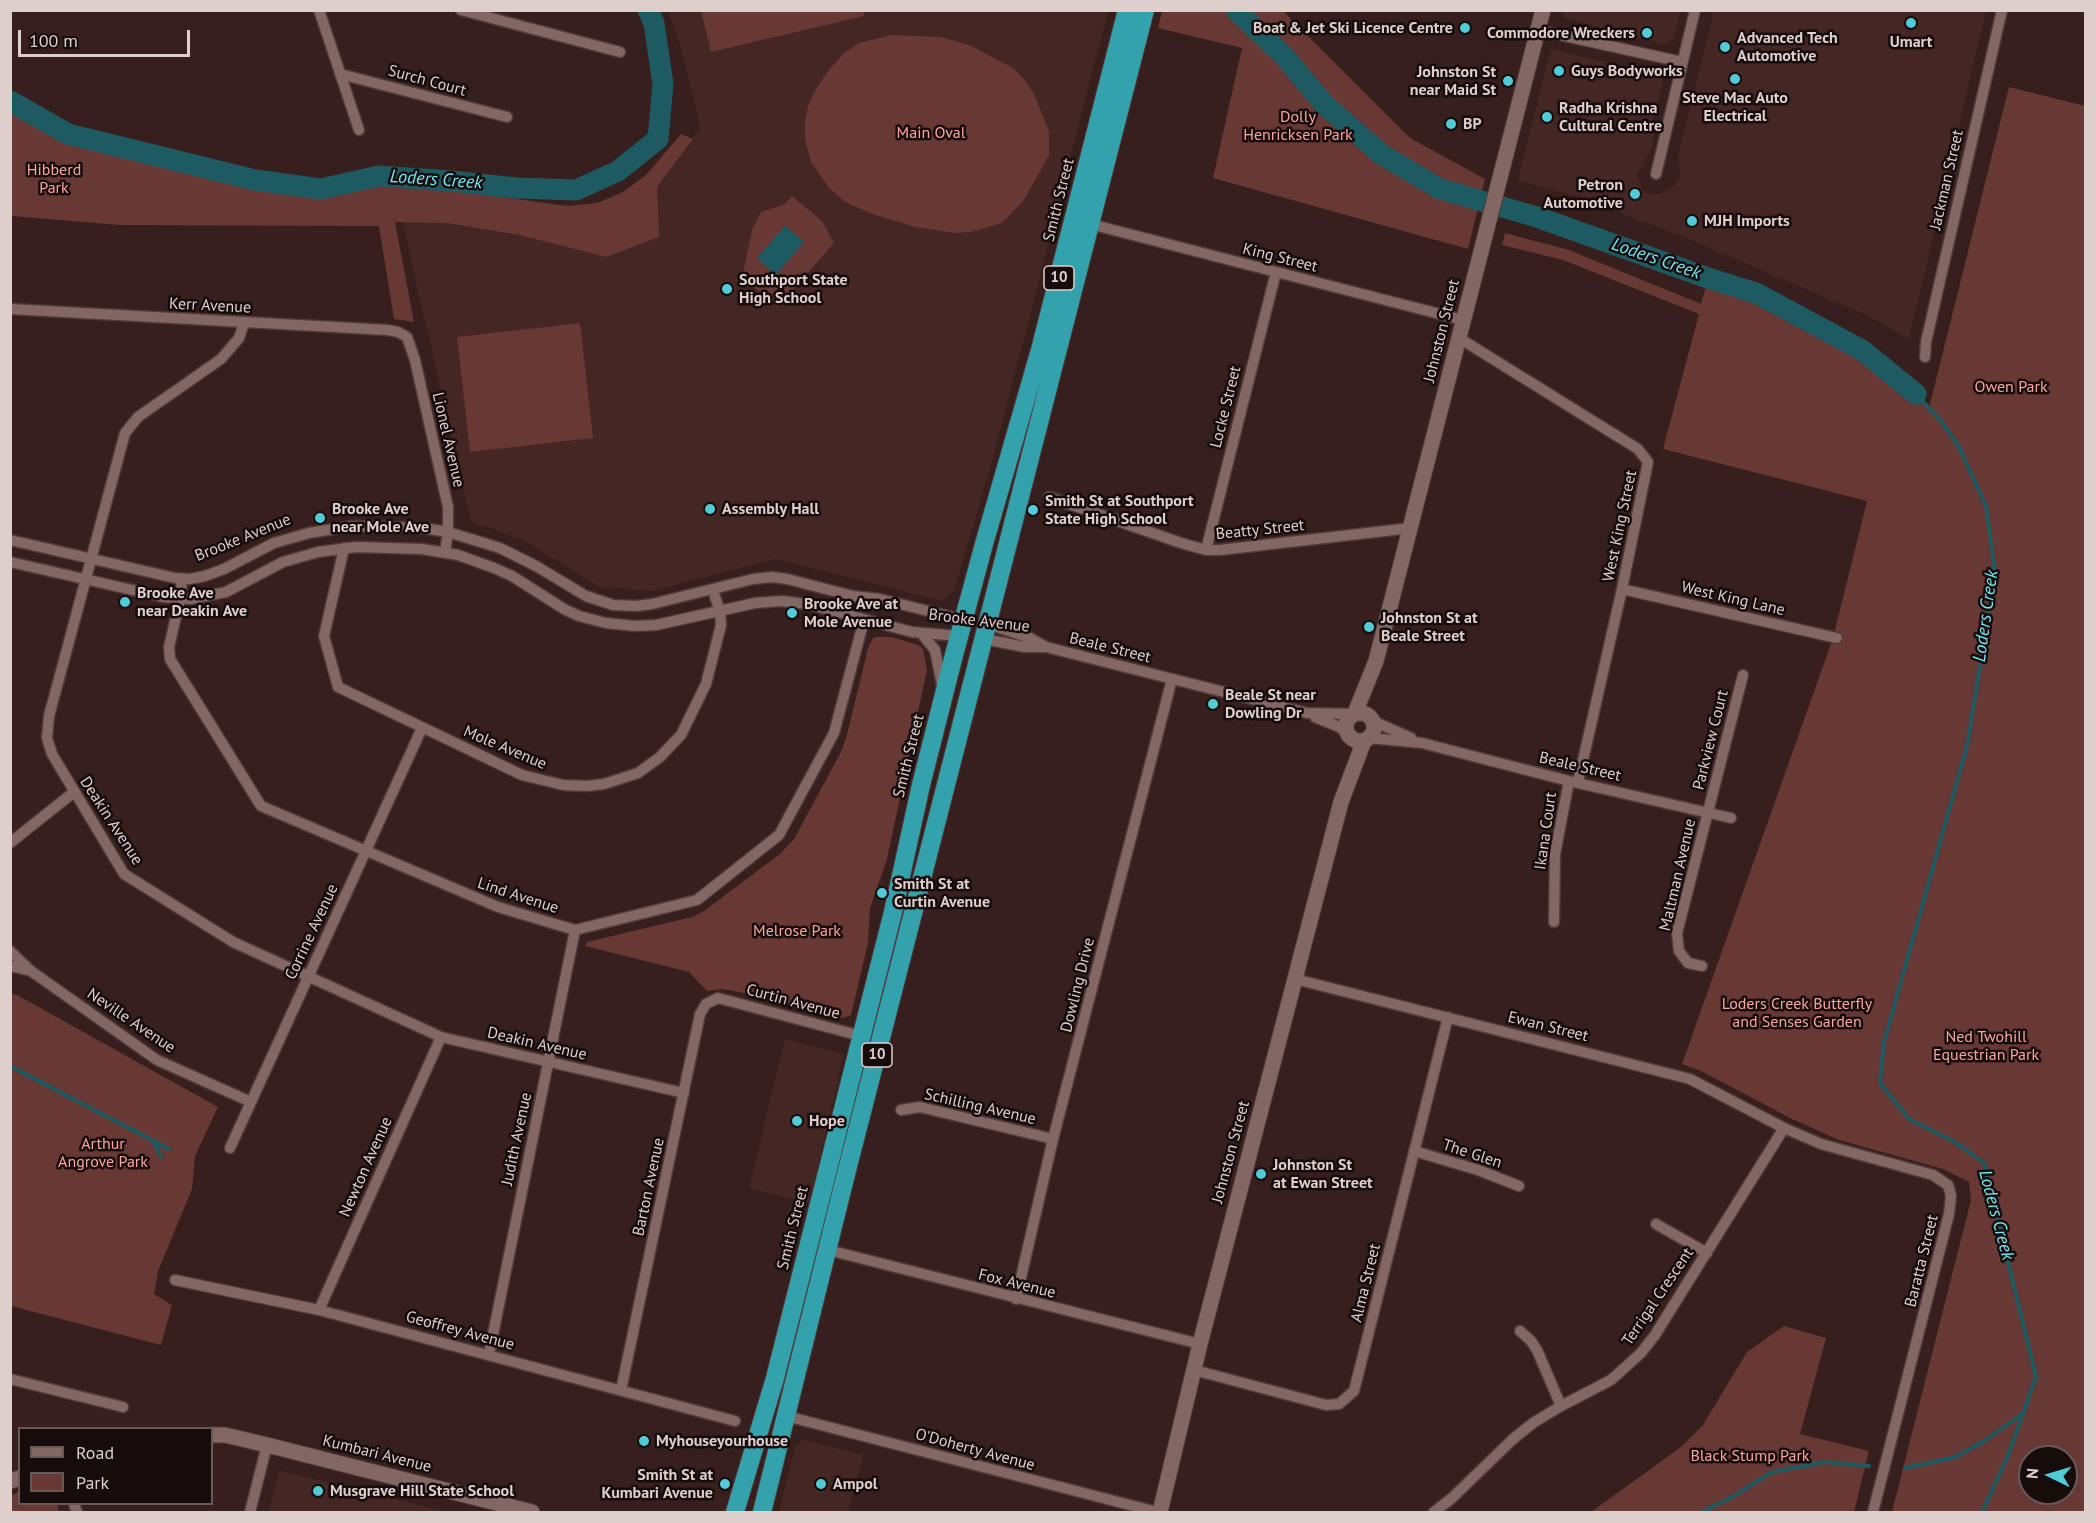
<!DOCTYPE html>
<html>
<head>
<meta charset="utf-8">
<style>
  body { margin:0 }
  #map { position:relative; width:2096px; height:1523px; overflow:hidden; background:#361f1d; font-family:"PT Sans",sans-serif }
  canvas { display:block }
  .frame { position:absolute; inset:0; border:12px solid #dececc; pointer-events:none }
  .legend { position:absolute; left:18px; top:1427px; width:195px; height:78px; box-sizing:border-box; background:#160c0b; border:2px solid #665a58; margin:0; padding:8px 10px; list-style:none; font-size:18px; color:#dececc }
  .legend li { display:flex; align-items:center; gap:12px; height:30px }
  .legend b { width:30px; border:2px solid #665a58 }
  .north { position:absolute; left:2018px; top:1445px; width:60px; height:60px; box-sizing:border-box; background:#160c0b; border:2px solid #665a58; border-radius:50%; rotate:275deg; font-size:16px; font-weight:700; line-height:24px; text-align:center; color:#dececc }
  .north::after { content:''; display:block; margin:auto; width:21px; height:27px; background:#52cbd8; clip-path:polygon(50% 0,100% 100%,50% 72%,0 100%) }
  .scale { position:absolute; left:18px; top:30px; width:172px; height:27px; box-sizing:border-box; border:3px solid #dececc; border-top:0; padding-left:8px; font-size:18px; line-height:21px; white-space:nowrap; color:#dececc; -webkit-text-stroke:4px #160c0b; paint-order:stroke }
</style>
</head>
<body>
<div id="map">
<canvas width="2096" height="1523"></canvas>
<div class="frame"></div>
<ul class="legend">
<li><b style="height:8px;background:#836765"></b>Road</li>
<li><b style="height:16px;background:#683835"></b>Park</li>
</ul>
<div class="north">N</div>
<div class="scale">100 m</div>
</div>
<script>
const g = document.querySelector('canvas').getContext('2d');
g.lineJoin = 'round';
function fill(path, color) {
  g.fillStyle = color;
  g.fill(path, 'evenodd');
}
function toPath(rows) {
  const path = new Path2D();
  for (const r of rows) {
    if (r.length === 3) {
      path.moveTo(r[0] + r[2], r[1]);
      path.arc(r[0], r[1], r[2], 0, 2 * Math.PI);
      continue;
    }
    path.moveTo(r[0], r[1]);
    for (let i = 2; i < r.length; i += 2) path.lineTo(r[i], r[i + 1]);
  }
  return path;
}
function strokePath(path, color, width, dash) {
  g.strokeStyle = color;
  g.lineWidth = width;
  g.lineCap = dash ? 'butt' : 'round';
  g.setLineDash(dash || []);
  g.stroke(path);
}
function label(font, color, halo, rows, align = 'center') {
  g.font = font + ' "PT Sans",sans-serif';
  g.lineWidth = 5;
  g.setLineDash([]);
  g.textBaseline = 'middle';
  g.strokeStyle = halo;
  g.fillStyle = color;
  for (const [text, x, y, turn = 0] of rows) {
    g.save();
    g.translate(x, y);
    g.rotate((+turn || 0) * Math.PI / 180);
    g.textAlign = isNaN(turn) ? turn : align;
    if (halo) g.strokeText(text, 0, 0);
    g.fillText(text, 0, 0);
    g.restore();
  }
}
fill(toPath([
  [669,11,1108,11,994,455,954,591,943,600,937,600,775,559,652,591,599,587,525,541,471,521,402,221,447,223,519,235,606,257,700,128,682,51],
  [1562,11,1681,11,1674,39,1664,44,1566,19],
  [1714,11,1986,11,1909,339,1866,315,1698,243,1583,198,1518,181,1551,49,1660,75,1663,81,1652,123,1654,134,1652,148,1637,175,1644,192,1656,195,1672,188,1681,176,1678,157],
  [785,1039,844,1054,809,1203,749,1188],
  [804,1440,863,1455,848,1512,779,1512,796,1446],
  [279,1470,447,1512,268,1512]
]), '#442624');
fill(toPath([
  [863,11,864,16,711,52,701,11],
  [1162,11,1283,11,1410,138,1485,179,1468,249,1213,178,1242,48,1158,28],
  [892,35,940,37,969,45,1013,68,1024,79,1034,94,1049,131,1049,155,1024,200,1002,223,971,232,955,233,915,227,875,215,845,202,829,188,811,162,805,139,805,122,808,106,816,89,828,71,844,53,859,43],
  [2009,87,2085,106,2085,1512,1892,1512,1971,1200,1969,1182,1943,1169,1839,1140,1792,1119,1701,1071,1682,1064,1833,638,1867,501,1663,449,1699,314,1563,260,1502,245,1505,233,1569,250,1701,304,1708,278,1756,293,1862,350,1916,394,1929,408],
  [2030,1457,2066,1457,2066,1493,2030,1493],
  [10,113,61,138,252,186,319,194,387,181,567,206,597,203,623,192,646,175,681,134,693,139,657,187,659,237,606,257,519,235,447,223,395,222,414,322,394,319,379,226,119,225,11,216],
  [792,196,822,221,834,243,778,307,742,277,752,230,761,212,785,204],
  [580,323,593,438,470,452,457,337],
  [877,637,892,637,918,645,923,649,927,670,887,859,870,908,868,943,851,1015,843,1018,750,994,722,989,707,991,689,972,585,946,587,942,692,917,704,911,780,854,794,839,841,752,847,735,868,648,873,638],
  [10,993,17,995,218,1107,195,1156,192,1189,158,1271,154,1294,172,1305,161,1345,11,1306],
  [1784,1326,1826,1338,1800,1434,1869,1451,1854,1512,1591,1512,1681,1447,1703,1425,1747,1352],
  [19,1492,20,1504,57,1504,59,1512,11,1512,11,1495]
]), '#683835');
fill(toPath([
  [785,226,804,242,776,275,757,258]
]), '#1e5a61');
strokePath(toPath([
  [1916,394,1941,421,1959,447,1986,506,1995,573,1967,746,1884,1042,1880,1083,1909,1119,1955,1142,1984,1163,2036,1377,2008,1456,1982,1512],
  [10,1066,169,1149],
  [154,1142,161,1157],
  [1905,1468,1956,1457,1989,1438,2023,1413],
  [1702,1512,1734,1496,1772,1472,1825,1462,1869,1466]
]), '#1e5a61', 4);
strokePath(toPath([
  [1236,10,1285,57,1325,105,1381,154,1440,189,1537,217,1708,278,1756,293,1862,350,1916,394],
  [10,101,68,134,255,180,321,189,379,176,451,181,516,188,576,190,618,171,658,139,663,84,654,23,648,10]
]), '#1e5a61', 21);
const street = toPath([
  [319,10,359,130],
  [461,10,620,52],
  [1538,30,1682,62],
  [340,74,507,117],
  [1656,174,1695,10],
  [1090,224,1463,320],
  [10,309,388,330,398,332,407,337,415,360,448,507,448,532,445,552],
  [244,323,239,338,221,359,138,417,125,433,49,716,47,738,52,754,124,874,233,942,441,1037,684,1093],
  [1459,338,1638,449,1648,462,1622,589,1578,782],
  [1925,357,1926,342,2002,10],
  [1049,497,1181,543,1206,550,1220,550,1411,528],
  [10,540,175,578,190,579,205,576,224,569,274,543,309,533,352,526,423,528,448,532,500,548,536,566,586,596,613,605,636,606,652,604,753,579,772,577,787,579,853,596,880,599,964,620],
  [344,548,324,636,338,687,522,775,563,785,587,786,604,784,638,773,660,757,681,735,706,684,721,625,720,612,713,590],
  [1206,550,1276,272],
  [10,562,163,597,191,599,226,592,283,562,318,552,356,547,422,549,458,555,494,568,512,576,564,609,579,616,606,623,635,626,656,625,755,603,781,601,807,604,912,632,959,636],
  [182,579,180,599,169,647,170,659,261,806,498,907,575,930,697,900,779,835,834,733,864,620],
  [1622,589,1837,638],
  [988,624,1030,638,1046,647,1307,713,1353,714],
  [922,634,935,650,942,685],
  [984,639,1025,647,1045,647],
  [1315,717,1337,726,1347,732],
  [1373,721,1411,738],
  [1369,738,1422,743,1569,781,1731,818],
  [10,843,74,792],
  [1554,922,1555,854,1569,781],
  [10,951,31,971,157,1060,251,1102],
  [10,966,31,971],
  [1702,966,1688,963,1679,951,1677,933,1743,675],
  [1295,979,1690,1079,1784,1128,1821,1144,1933,1175,1948,1185,1951,1196,1949,1214,1873,1512],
  [901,1110,920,1107,1053,1139],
  [230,1148,422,728],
  [1414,1151,1478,1170,1519,1186],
  [1656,1224,1707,1253],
  [828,1250,1200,1344],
  [175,1280,319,1310,735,1421],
  [1016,1299,1053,1139,1172,679],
  [319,1310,441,1037],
  [1520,1331,1531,1341,1537,1350,1561,1406],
  [489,1354,575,930],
  [1194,1370,1326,1405,1339,1404,1354,1391,1448,1017],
  [10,1379,123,1407],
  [621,1390,700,1014,706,1004,718,998,861,1036],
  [786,1416,1157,1512],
  [74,1504,77,1512],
  [250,1512,267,1445],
  [1434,1512,1452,1498,1513,1439,1533,1423,1561,1406,1611,1380,1641,1353,1655,1335,1784,1128]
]);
const secondary = toPath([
  [1360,727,14],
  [1355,713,1376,661,1543,10],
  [212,1435,225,1435,267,1445,532,1512],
  [10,1481,20,1478],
  [1160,1512,1200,1344,1341,802,1364,741]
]);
const highway = toPath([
  [735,1512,775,1378,893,912,921,785,954,655,984,544,1040,350,1127,10],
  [762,1512,846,1174,1145,10]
]);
strokePath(street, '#4e3b3a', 13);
strokePath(secondary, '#4e3b3a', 17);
strokePath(highway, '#4e3b3a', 20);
strokePath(street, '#836765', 10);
strokePath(secondary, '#836765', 15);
strokePath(highway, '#34a2ad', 18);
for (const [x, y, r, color] of [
  [1911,23,6,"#52cbd8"],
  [1465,28,6,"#52cbd8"],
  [1647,33,6,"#52cbd8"],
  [1725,47,6,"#52cbd8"],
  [1559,71,6,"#52cbd8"],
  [1735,79,6,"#52cbd8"],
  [1508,81,6,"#52cbd8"],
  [1547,117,6,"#52cbd8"],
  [1451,124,6,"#52cbd8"],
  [1635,194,6,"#52cbd8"],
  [1692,221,6,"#52cbd8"],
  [727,289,6,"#52cbd8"],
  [710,509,6,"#52cbd8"],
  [1033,510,6,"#52cbd8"],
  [320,518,6,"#52cbd8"],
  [125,602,6,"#52cbd8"],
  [792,613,6,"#52cbd8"],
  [1369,627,6,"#52cbd8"],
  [1213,704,6,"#52cbd8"],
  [882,893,6,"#52cbd8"],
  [797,1121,6,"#52cbd8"],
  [1261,1174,6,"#52cbd8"],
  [644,1441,6,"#52cbd8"],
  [725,1484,6,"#52cbd8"],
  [821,1484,6,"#52cbd8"],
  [318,1491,6,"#52cbd8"]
]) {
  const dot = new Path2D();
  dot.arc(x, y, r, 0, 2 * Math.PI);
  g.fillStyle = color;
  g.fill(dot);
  strokePath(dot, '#160c0b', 2);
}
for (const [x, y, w] of [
  [1059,278,30],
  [877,1055,30]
]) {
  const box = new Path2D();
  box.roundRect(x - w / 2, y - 12, w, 24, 4.5);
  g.fillStyle = '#160c0b';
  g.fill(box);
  strokePath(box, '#dececc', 1.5);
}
label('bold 15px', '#dececc', null, [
  ["10",1059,278],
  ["10",877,1055]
]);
label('bold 16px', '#dececc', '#160c0b', [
  ["Boat & Jet Ski Licence Centre",1453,28,"right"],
  ["Commodore Wreckers",1635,33,"right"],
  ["Advanced Tech",1737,38],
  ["Automotive",1737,56],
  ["Umart",1911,42,"center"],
  ["Guys Bodyworks",1571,71],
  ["Johnston St",1496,72,"right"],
  ["near Maid St",1496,90,"right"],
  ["Steve Mac Auto",1735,98,"center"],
  ["Electrical",1735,116,"center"],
  ["Radha Krishna",1559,108],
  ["Cultural Centre",1559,126],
  ["BP",1463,124],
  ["Petron",1623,185,"right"],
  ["Automotive",1623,203,"right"],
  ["MJH Imports",1704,221],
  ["Southport State",739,280],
  ["High School",739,298],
  ["Smith St at Southport",1045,501],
  ["State High School",1045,519],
  ["Brooke Ave",332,509],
  ["near Mole Ave",332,527],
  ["Assembly Hall",722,509],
  ["Brooke Ave",137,593],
  ["near Deakin Ave",137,611],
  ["Brooke Ave at",804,604],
  ["Mole Avenue",804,622],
  ["Johnston St at",1381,618],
  ["Beale Street",1381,636],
  ["Beale St near",1225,695],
  ["Dowling Dr",1225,713],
  ["Smith St at",894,884],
  ["Curtin Avenue",894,902],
  ["Hope",809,1121],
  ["Johnston St",1273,1165],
  ["at Ewan Street",1273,1183],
  ["Myhouseyourhouse",656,1441],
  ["Smith St at",713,1475,"right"],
  ["Kumbari Avenue",713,1493,"right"],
  ["Ampol",833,1484],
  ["Musgrave Hill State School",330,1491]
], 'left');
label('16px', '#dececc', '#160c0b', [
  ["Surch Court",427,81,15],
  ["Jackman Street",1947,180,-77],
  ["Smith Street",1059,200,-76],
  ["King Street",1280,258,14],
  ["Kerr Avenue",210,306,3],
  ["Johnston Street",1442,331,-76],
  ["Locke Street",1226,407,-76],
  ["Lionel Avenue",448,440,77],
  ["West King Street",1620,526,-78],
  ["Beatty Street",1260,530,-6],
  ["Brooke Avenue",243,538,-22],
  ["West King Lane",1733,599,13],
  ["Brooke Avenue",979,621,7],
  ["Beale Street",1110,648,14],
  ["Parkview Court",1711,740,-76],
  ["Mole Avenue",505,748,23],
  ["Smith Street",909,756,-76],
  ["Beale Street",1580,767,13],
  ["Deakin Avenue",111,821,57],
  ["Ikana Court",1546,831,-82],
  ["Maltman Avenue",1678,875,-77],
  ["Lind Avenue",518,896,18],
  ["Corrine Avenue",312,932,-65],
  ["Dowling Drive",1078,985,-76],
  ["Curtin Avenue",793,1002,15],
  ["Neville Avenue",131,1021,34],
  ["Ewan Street",1548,1027,14],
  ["Deakin Avenue",537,1044,13],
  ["Schilling Avenue",980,1107,13],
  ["Judith Avenue",517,1139,-78],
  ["Johnston Street",1231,1152,-75],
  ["The Glen",1472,1154,18],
  ["Newton Avenue",366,1167,-66],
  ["Barton Avenue",649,1187,-78],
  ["Smith Street",793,1228,-76],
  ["Baratta Street",1922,1261,-76],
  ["Alma Street",1366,1283,-76],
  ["Fox Avenue",1017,1284,14],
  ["Terrigal Crescent",1658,1297,-56],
  ["Geoffrey Avenue",460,1331,15],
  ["O'Doherty Avenue",975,1450,15],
  ["Kumbari Avenue",377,1454,14]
]);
label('16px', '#fda49e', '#160c0b', [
  ["Dolly",1298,117],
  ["Henricksen Park",1298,135],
  ["Main Oval",931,133],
  ["Hibberd",54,170],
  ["Park",54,188],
  ["Owen Park",2011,387],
  ["Melrose Park",797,931],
  ["Loders Creek Butterfly",1797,1004],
  ["and Senses Garden",1797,1022],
  ["Ned Twohill",1986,1037],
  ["Equestrian Park",1986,1055],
  ["Arthur",103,1144],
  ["Angrove Park",103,1162],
  ["Black Stump Park",1750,1456]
]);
label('italic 18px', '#72e6f3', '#160c0b', [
  ["Loders Creek",436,180,4],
  ["Loders Creek",1656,259,19],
  ["Loders Creek",1986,616,-82],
  ["Loders Creek",1996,1215,75]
]);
</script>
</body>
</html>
